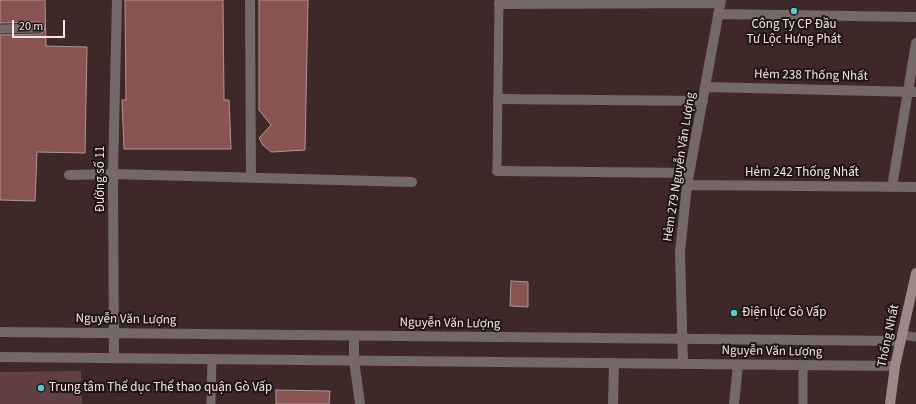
<!DOCTYPE html>
<html>
<head>
<meta charset="utf-8">
<style>
  body { margin:0 }
  #map { position:relative; width:916px; height:404px; overflow:hidden; background:#3f2828; font-family:"Source Sans 3",sans-serif }
  canvas { display:block }
  .scale { position:absolute; left:12px; top:20px; width:53px; height:18px; box-sizing:border-box; border:2px solid #f6e6e6; border-top:0; padding-left:5px; font-size:12px; line-height:14px; white-space:nowrap; color:#f6e6e6; -webkit-text-stroke:3px #1f1414; paint-order:stroke }
</style>
</head>
<body>
<div id="map">
<canvas width="916" height="404"></canvas>
<div class="scale">20 m</div>
</div>
<script>
const g = document.querySelector('canvas').getContext('2d');
g.lineJoin = 'round';
function fill(path, color) {
  g.fillStyle = color;
  g.fill(path, 'evenodd');
}
function toPath(rows) {
  const path = new Path2D();
  for (const r of rows) {
    path.moveTo(r[0], r[1]);
    for (let i = 2; i < r.length; i += 2) path.lineTo(r[i], r[i + 1]);
  }
  return path;
}
function strokePath(path, color, width, dash) {
  g.strokeStyle = color;
  g.lineWidth = width;
  g.lineCap = dash ? 'butt' : 'round';
  g.setLineDash(dash || []);
  g.stroke(path);
}
function label(font, color, halo, rows, align = 'center') {
  g.font = font + ' "Source Sans 3",sans-serif';
  g.lineWidth = 4;
  g.setLineDash([]);
  g.textBaseline = 'middle';
  g.strokeStyle = halo;
  g.fillStyle = color;
  for (const [text, x, y, turn = 0] of rows) {
    g.save();
    g.translate(x, y);
    g.rotate((+turn || 0) * Math.PI / 180);
    g.textAlign = isNaN(turn) ? turn : align;
    if (halo) g.strokeText(text, 0, 0);
    g.fillText(text, 0, 0);
    g.restore();
  }
}
fill(toPath([
  [81,371,82,404,0,404,0,372]
]), '#604040');
const building = toPath([
  [0,0,45,0,46,46,87,47,85,153,37,152,35,201,0,200,0,35,40,34,44,31,45,27,42,23,39,22,0,23,0,0],
  [125,0,223,0,224,100,229,100,231,149,124,149,122,100,126,100,125,0],
  [259,0,308,0,305,150,271,152,263,145,259,138,271,125,259,110,259,0],
  [511,281,528,282,528,307,510,306,511,281],
  [276,390,330,391,329,404,276,404,276,390]
]);
fill(building, '#895352');
strokePath(building, '#b29594', 1);
strokePath(toPath([
  [0,29,39,28],
  [497,171,499,0],
  [902,335,916,337],
  [211,404,212,359],
  [803,404,803,365]
]), '#746868', 9);
strokePath(toPath([
  [250,0,251,178],
  [499,4,720,3],
  [718,14,916,17],
  [705,87,916,92],
  [498,99,703,101],
  [497,171,689,173],
  [69,175,113,174,412,182],
  [687,185,916,187],
  [892,187,916,43],
  [354,336,354,360,360,404],
  [114,358,113,174,117,0],
  [683,364,680,252,687,185,721,0],
  [613,404,614,363],
  [734,404,738,365]
]), '#746868', 10);
strokePath(toPath([
  [0,332,900,341],
  [0,357,895,366]
]), '#746868', 10);
strokePath(toPath([
  [890,404,895,366,916,273]
]), '#9b8887', 10);
for (const [x, y, r, color] of [
  [794,11,4,"#51ccd3"],
  [734,313,4,"#51ccd3"],
  [41,388,4,"#51ccd3"]
]) {
  const dot = new Path2D();
  dot.arc(x, y, r, 0, 2 * Math.PI);
  g.fillStyle = color;
  g.fill(dot);
  strokePath(dot, '#1f1414', 1.5);
}
label('13px', '#f6e6e6', '#1f1414', [
  ["Công Ty CP Đầu",794,25,"center"],
  ["Tư Lộc Hưng Phát",794,40,"center"],
  ["Điện lực Gò Vấp",742,313],
  ["Trung tâm Thể dục Thể thao quận Gò Vấp",49,388]
], 'left');
label('13px', '#f6e6e6', '#1f1414', [
  ["Hẻm 238 Thống Nhất",811,76,1],
  ["Hẻm 279 Nguyễn Văn Lượng",680,167,-81],
  ["Hẻm 242 Thống Nhất",802,173],
  ["Đường số 11",101,179,-90],
  ["Nguyễn Văn Lượng",126,320,1],
  ["Nguyễn Văn Lượng",450,324,1],
  ["Thống Nhất",889,336,-78],
  ["Nguyễn Văn Lượng",772,352,1]
]);
</script>
</body>
</html>
